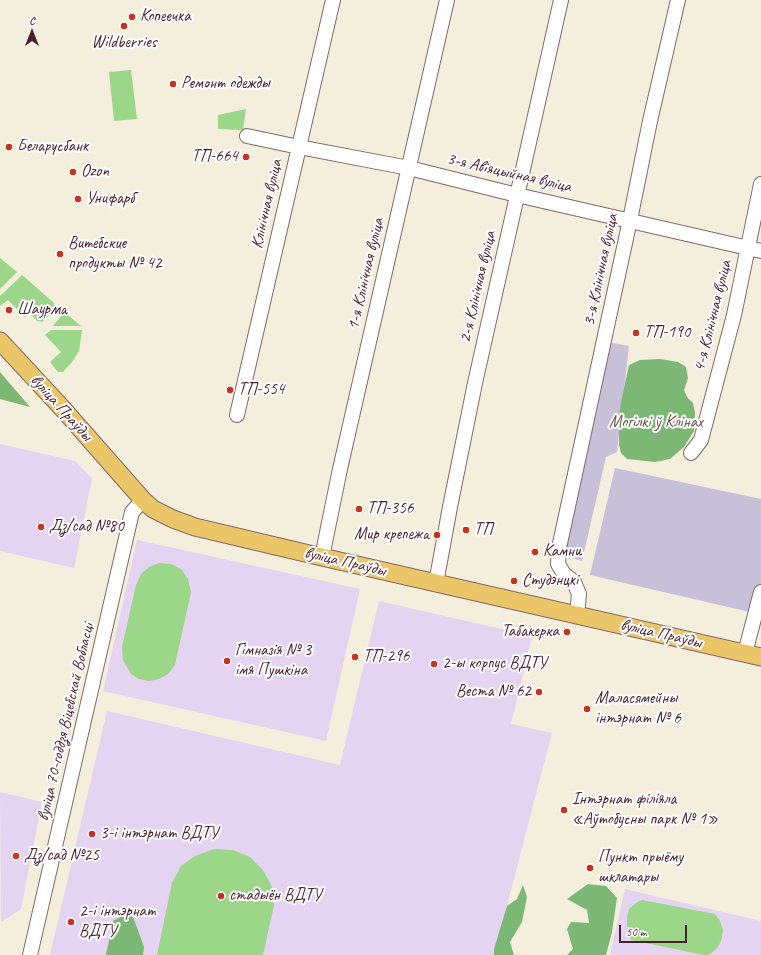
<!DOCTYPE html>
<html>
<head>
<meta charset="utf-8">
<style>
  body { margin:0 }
  #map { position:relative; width:761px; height:955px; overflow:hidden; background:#f3efdc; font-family:Caveat,sans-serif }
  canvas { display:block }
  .north { position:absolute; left:12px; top:12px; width:40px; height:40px; -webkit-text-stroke:3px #fff; paint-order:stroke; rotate:0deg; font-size:11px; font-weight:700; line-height:16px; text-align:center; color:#4a1f2b }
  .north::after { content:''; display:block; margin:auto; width:14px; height:18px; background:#4a1f2b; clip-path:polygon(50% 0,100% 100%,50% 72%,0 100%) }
  .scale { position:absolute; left:619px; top:925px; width:68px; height:18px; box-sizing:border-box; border:2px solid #4a1f2b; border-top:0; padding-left:5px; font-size:12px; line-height:14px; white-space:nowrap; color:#4a1f2b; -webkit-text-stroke:3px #fff; paint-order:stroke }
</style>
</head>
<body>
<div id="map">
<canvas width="761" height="955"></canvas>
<div class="north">С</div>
<div class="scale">50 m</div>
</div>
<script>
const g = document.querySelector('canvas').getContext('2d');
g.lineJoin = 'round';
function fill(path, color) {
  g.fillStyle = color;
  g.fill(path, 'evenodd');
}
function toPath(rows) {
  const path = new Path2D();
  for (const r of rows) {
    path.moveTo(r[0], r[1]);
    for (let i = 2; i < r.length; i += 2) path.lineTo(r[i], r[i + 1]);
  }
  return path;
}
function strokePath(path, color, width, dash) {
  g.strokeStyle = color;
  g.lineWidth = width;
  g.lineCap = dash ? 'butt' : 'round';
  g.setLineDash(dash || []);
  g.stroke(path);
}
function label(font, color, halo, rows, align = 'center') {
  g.font = font + ' Caveat,sans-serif';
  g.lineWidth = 4;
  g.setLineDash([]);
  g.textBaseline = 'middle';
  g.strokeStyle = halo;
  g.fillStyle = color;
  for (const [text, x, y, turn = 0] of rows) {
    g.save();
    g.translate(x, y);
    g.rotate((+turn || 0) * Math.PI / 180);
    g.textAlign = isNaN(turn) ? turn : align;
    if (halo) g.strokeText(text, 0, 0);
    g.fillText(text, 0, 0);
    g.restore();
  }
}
fill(toPath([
  [0,444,75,461,92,478,74,568,0,551],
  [137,540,360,589,326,741,103,691],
  [379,601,532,636,511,724,552,733,494,955,50,955,107,711,340,765],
  [0,792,42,802,21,909,1,922],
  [625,889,761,921,761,955,610,955]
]), '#e4d3f1');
fill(toPath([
  [607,342,629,346,617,452,606,457,582,561,561,555],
  [615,468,761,499,761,582,754,613,590,575]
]), '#c6c0d9');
fill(toPath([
  [131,70,137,119,114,121,109,72],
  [246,109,243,130,218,129,218,115],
  [0,258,17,272,0,289],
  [22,275,54,303,54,308,46,319,42,322,37,321,30,314,25,317,8,300,0,306,0,296],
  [68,315,81,326,53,326,61,316],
  [51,330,82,330,79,351,72,362,63,372,58,372,50,362,61,352,45,335],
  [159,563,171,564,181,569,188,579,191,592,175,665,168,674,159,679,149,681,139,679,131,674,123,660,122,647,136,585,141,574,149,567],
  [214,849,233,850,250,857,263,870,272,887,274,905,263,955,157,955,172,883,181,866,195,856],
  [642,900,715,914,720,921,723,930,722,938,719,945,714,951,708,955,704,955,631,940,627,933,627,917,629,909,636,903]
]), '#9cd689');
fill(toPath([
  [660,359,678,362,686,367,688,378,684,390,687,397,693,403,695,413,694,431,684,447,670,459,655,462,627,459,621,453,619,445,619,416,621,402,629,365,640,360],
  [0,372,30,407,0,399],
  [588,884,606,886,617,898,612,932,606,955,567,955,573,949,567,929,571,922,589,923,587,910,567,899],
  [523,885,527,897,522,922,510,942,514,955,494,955,494,949,507,906,517,899],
  [131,911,144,947,143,955,106,955,113,921]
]), '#7db775');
const minor = toPath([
  [247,136,299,147,409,168,517,195,761,251],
  [237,415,333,0],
  [691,453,701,440,734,315,761,184],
  [322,557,340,469,447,0],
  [436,583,450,507,475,383,561,0],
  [577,615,579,594,574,582,564,574,558,564,559,548,630,220,650,121,678,0],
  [745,653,761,592],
  [30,955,132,512,143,500]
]);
const major = toPath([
  [0,341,63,409,143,500,153,509,173,519,195,527,322,557,761,657]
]);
strokePath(minor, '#856869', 16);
strokePath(major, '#856869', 19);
strokePath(minor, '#fff', 14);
strokePath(major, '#ebc669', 17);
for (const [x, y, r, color] of [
  [132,17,4,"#c8321e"],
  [124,26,4,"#c8321e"],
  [173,84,4,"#c8321e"],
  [9,147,4,"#c8321e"],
  [246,157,4,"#c8321e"],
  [73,172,4,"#c8321e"],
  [78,199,4,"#c8321e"],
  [60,254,4,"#c8321e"],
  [9,310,4,"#c8321e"],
  [636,333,4,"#c8321e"],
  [230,390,4,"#c8321e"],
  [359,509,4,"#c8321e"],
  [41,527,4,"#c8321e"],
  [466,530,4,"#c8321e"],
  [437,535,4,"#c8321e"],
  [535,552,4,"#c8321e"],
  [514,581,4,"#c8321e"],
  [567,632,4,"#c8321e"],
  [355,657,4,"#c8321e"],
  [227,661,4,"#c8321e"],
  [434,664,4,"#c8321e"],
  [539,692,4,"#c8321e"],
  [587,709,4,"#c8321e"],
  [564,810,4,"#c8321e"],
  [92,834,4,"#c8321e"],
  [16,856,4,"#c8321e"],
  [590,868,4,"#c8321e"],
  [221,896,4,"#c8321e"],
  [71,922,4,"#c8321e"]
]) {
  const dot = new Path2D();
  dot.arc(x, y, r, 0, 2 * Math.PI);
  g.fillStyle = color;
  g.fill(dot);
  strokePath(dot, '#fff', 1.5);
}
label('17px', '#4a1f2b', '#fff', [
  ["Копеечка",140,17],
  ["Wildberries",124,43,"center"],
  ["Ремонт одежды",181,84],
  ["Беларусбанк",17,147],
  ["ТП-664",238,157,"right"],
  ["Ozon",81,172],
  ["Унифарб",86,199],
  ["Витебские",68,244],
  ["продукты № 42",68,264],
  ["Шаурма",17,310],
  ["ТП-190",644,333],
  ["ТП-554",238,390],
  ["ТП-356",367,509],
  ["Дз/сад №80",49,527],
  ["ТП",474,530],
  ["Мир крепежа",429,535,"right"],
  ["Камни",543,552],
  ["Студэнцкі",522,581],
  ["Табакерка",559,632,"right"],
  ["Гімназія № 3",235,651],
  ["імя Пушкіна",235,671],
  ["ТП-296",363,657],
  ["2-ы корпус ВДТУ",442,664],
  ["Веста № 62",531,692,"right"],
  ["Маласямейны",595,699],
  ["інтэрнат № 6",595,719],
  ["Інтэрнат філіяла",572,800],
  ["«Аўтобусны парк № 1»",572,820],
  ["3-і інтэрнат ВДТУ",100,834],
  ["Дз/сад №25",24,856],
  ["Пункт прыёму",598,858],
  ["шклатары",598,878],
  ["стадыён ВДТУ",229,896],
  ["2-і інтэрнат",79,912],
  ["ВДТУ",79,932]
], 'left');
label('17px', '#4a1f2b', '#fff', [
  ["3-я Авіяцыйная вуліца",509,173,13],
  ["Клінічная вуліца",267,204,-77],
  ["3-я Клінічная вуліца",601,270,-78],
  ["1-я Клінічная вуліца",366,274,-77],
  ["2-я Клінічная вуліца",478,287,-77],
  ["4-я Клінічная вуліца",713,316,-76],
  ["вуліца Праўды",61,408,48],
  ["вуліца Праўды",345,562,13],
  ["вуліца Праўды",661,634,13],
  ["вуліца 70-годдзя Віцебскай Вобласці",66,722,-77]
]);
label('17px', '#635647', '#fff', [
  ["Могілкі ў Клінах",656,423]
]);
</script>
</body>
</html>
